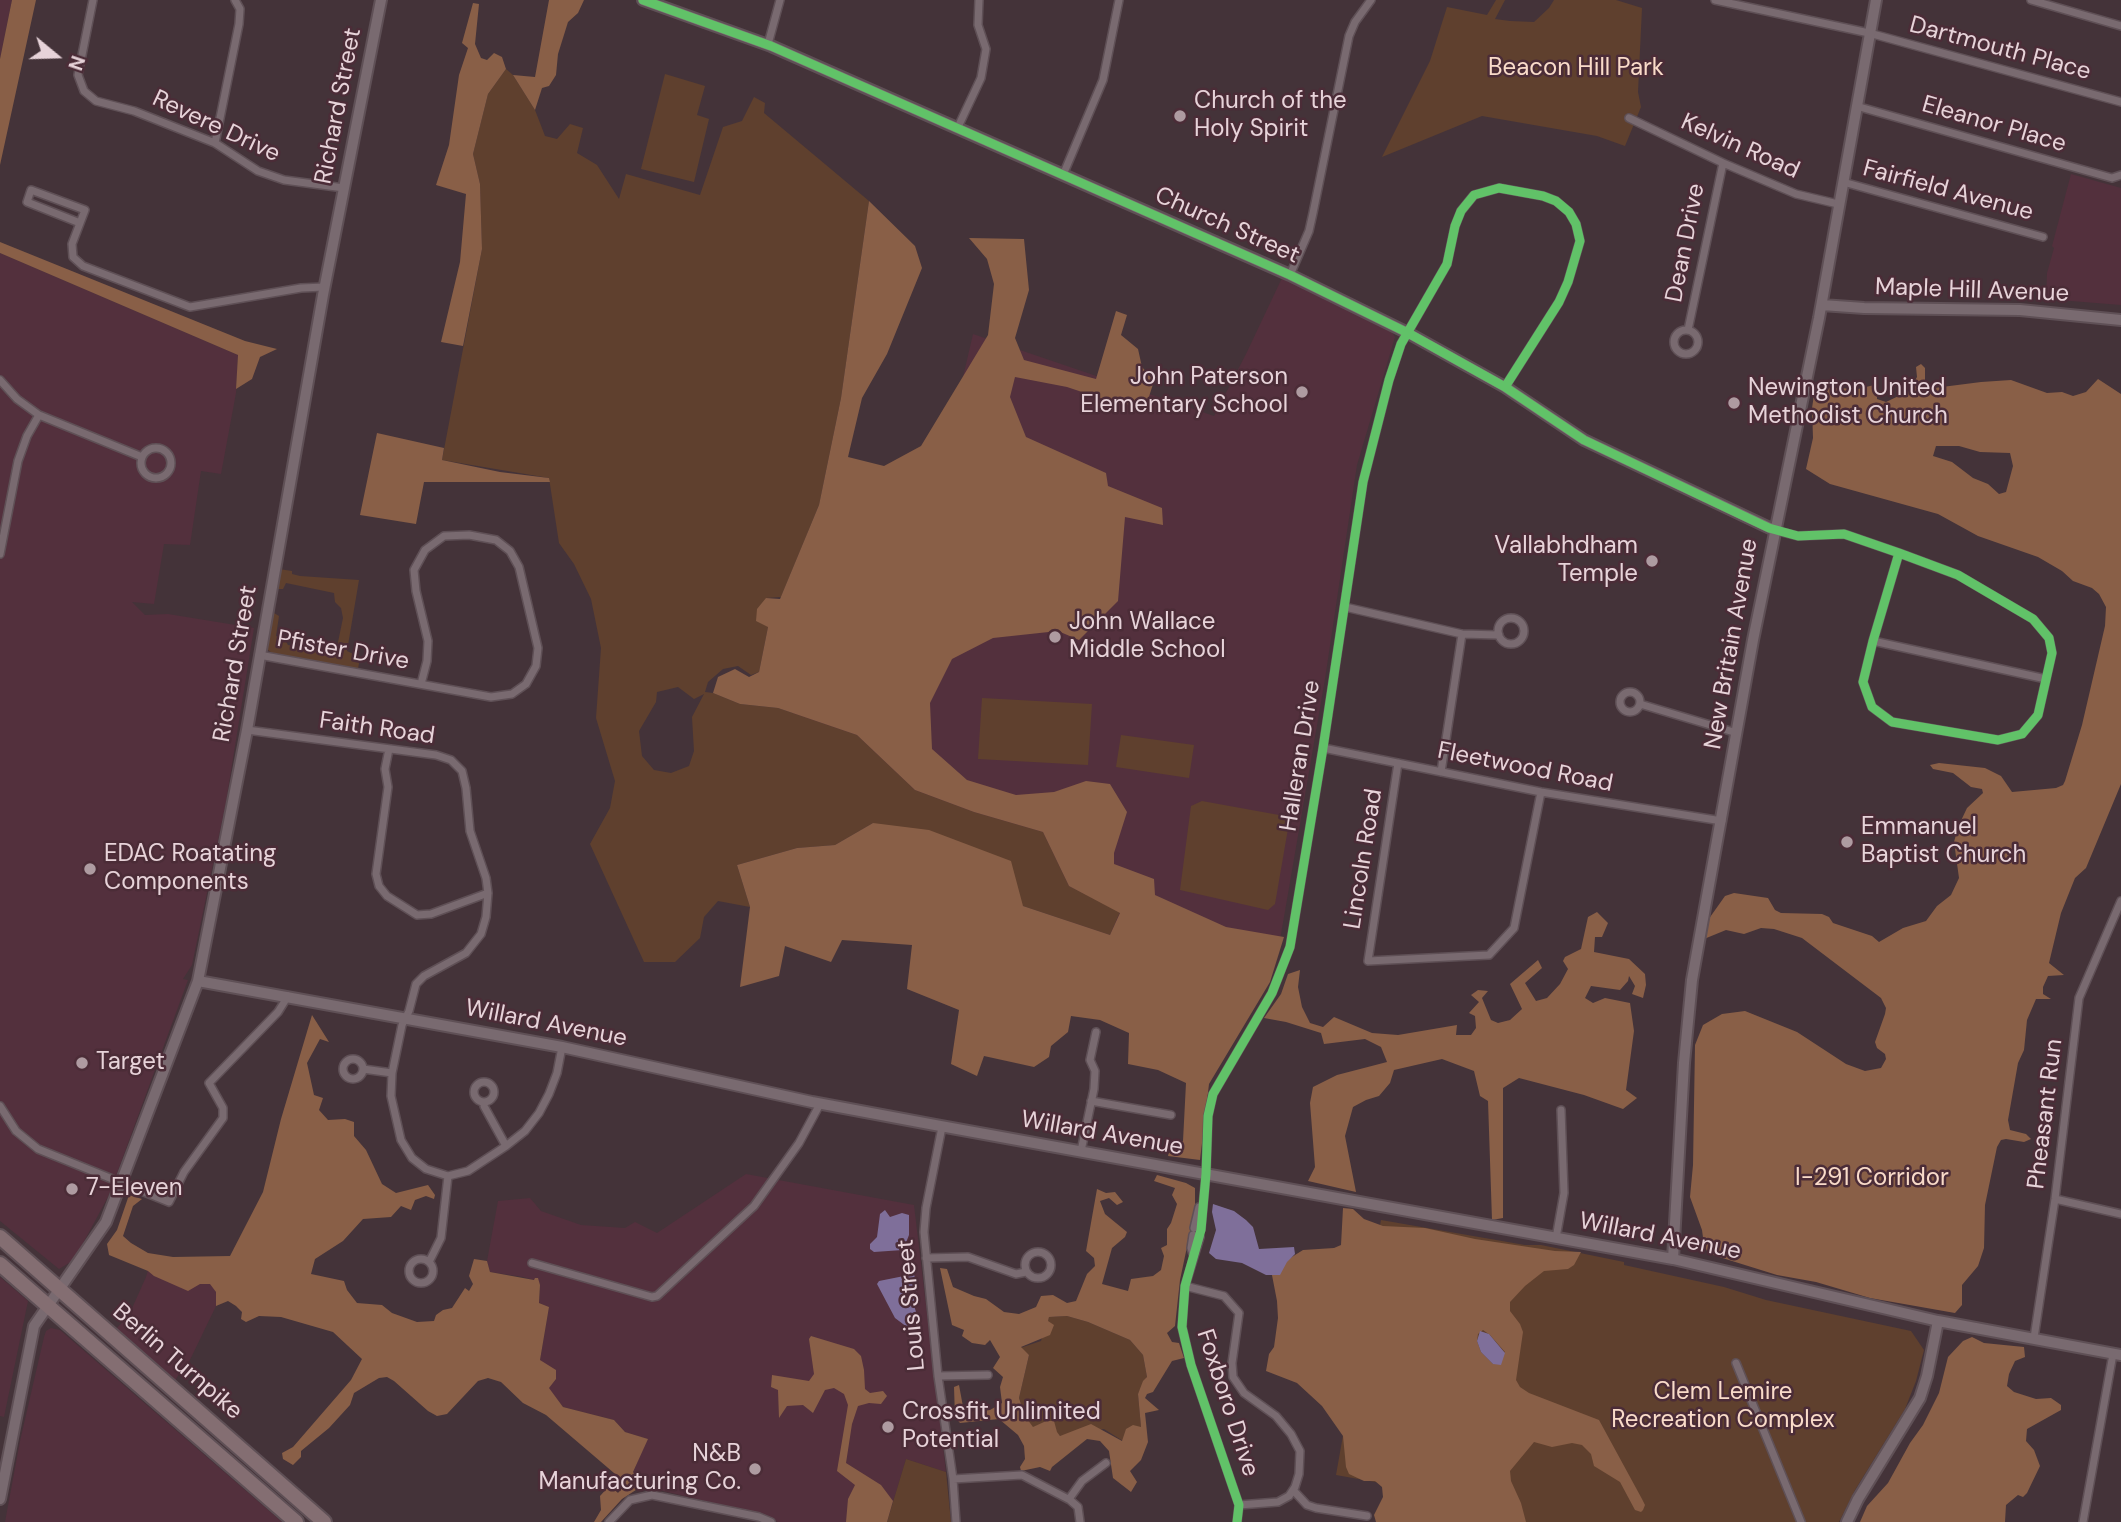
<!DOCTYPE html>
<html>
<head>
<meta charset="utf-8">
<style>
  body { margin:0 }
  #map { position:relative; width:2121px; height:1522px; overflow:hidden; background:#443339; font-family:"DM Sans",sans-serif }
  canvas { display:block }
  .north { position:absolute; left:21px; top:21px; width:70px; height:70px; -webkit-text-stroke:5px #4b2c37; paint-order:stroke; rotate:109deg; font-size:19px; font-weight:700; line-height:28px; text-align:center; color:#e7d3d9 }
  .north::after { content:''; display:block; margin:auto; width:24px; height:32px; background:#e7d3d9; clip-path:polygon(50% 0,100% 100%,50% 72%,0 100%) }
</style>
</head>
<body>
<div id="map">
<canvas width="2121" height="1522"></canvas>
<div class="north">N</div>
</div>
<script>
const g = document.querySelector('canvas').getContext('2d');
g.lineJoin = 'round';
function fill(path, color) {
  g.fillStyle = color;
  g.fill(path, 'evenodd');
}
function toPath(rows) {
  const path = new Path2D();
  for (const r of rows) {
    if (r.length === 3) {
      path.moveTo(r[0] + r[2], r[1]);
      path.arc(r[0], r[1], r[2], 0, 2 * Math.PI);
      continue;
    }
    path.moveTo(r[0], r[1]);
    for (let i = 2; i < r.length; i += 2) path.lineTo(r[i], r[i + 1]);
  }
  return path;
}
function strokePath(path, color, width, dash) {
  g.strokeStyle = color;
  g.lineWidth = width;
  g.lineCap = dash ? 'butt' : 'round';
  g.setLineDash(dash || []);
  g.stroke(path);
}
function label(font, color, halo, rows, align = 'center') {
  g.font = font + ' "DM Sans",sans-serif';
  g.lineWidth = 5;
  g.setLineDash([]);
  g.textBaseline = 'middle';
  g.strokeStyle = halo;
  g.fillStyle = color;
  for (const [text, x, y, turn = 0] of rows) {
    g.save();
    g.translate(x, y);
    g.rotate((+turn || 0) * Math.PI / 180);
    g.textAlign = isNaN(turn) ? turn : align;
    if (halo) g.strokeText(text, 0, 0);
    g.fillText(text, 0, 0);
    g.restore();
  }
}
fill(toPath([
  [0,0,12,0,0,59],
  [2071,174,2121,188,2121,305,2046,299,2047,273,2054,248,2052,246],
  [0,253,238,355,236,393,221,474,201,471,190,545,164,544,154,604,132,602,145,615,168,614,254,628,226,802,192,965,183,979,188,980,109,1195,74,1260,59,1269,0,1221],
  [1282,278,1341,304,1392,332,1395,337,1357,465,1325,679,1279,946,1249,1014,880,825,761,798,797,700,937,489,973,334,1214,416,1246,354],
  [746,1174,914,1205,946,1472,906,1459,887,1522,778,1522,764,1515,642,1486,633,1472,647,1439,625,1432,614,1420,563,1407,548,1388,556,1379,540,1360,549,1307,539,1303,540,1285,534,1280,523,1277,490,1272,487,1261,498,1201,530,1198,541,1211,581,1225,625,1228,635,1222,657,1233],
  [151,1259,211,1282,216,1292,216,1306,188,1364,182,1369,176,1379,177,1384,116,1329,129,1315,146,1277],
  [0,1277,28,1301,4,1417,0,1416],
  [51,1328,60,1330,282,1522,5,1522,20,1441,44,1337,46,1331]
]), '#53303d');
fill(toPath([
  [1496,0,1505,0,1495,19,1510,21,1534,22,1549,8,1554,0,1616,0,1642,8,1638,92,1641,107,1625,146,1597,136,1482,116,1382,157,1430,61,1447,7,1487,15],
  [506,69,513,75,535,110,545,136,557,139,570,124,583,128,577,153,597,165,619,199,626,174,700,195,723,127,742,121,754,97,765,103,764,113,869,201,841,398,819,505,781,597,766,598,768,627,759,672,751,675,738,666,723,669,708,682,705,692,713,693,740,704,778,708,857,735,915,790,974,812,1043,832,1069,886,1120,912,1110,935,1023,906,873,823,835,845,797,848,737,865,750,907,718,901,704,917,700,938,675,962,644,962,590,844,610,808,615,781,596,718,601,648,591,599,574,564,559,543,549,478,442,460,482,249,480,184,473,154,488,94],
  [678,687,694,699,704,694,692,717,694,751,689,766,671,773,654,770,642,756,639,731,656,702,657,692],
  [665,74,705,86,697,115,709,119,694,182,641,169],
  [279,569,292,571,292,574,300,576,359,580,347,651,360,657,358,669,272,653,268,650,266,646,272,615,274,613,279,616,276,636,284,638,288,645,329,653,331,647,337,647,343,618,341,608,335,602,334,593,286,583,283,589,278,589,277,587],
  [982,698,1092,704,1088,765,978,759],
  [1121,735,1194,745,1189,778,1116,767],
  [1202,801,1290,817,1275,904,1268,910,1180,890,1191,806],
  [1381,1220,1525,1245,1541,1245,1624,1262,1624,1265,1724,1287,1766,1300,1911,1331,1924,1350,1916,1381,1905,1409,1855,1490,1839,1522,1376,1522,1392,1485,1336,1475],
  [1067,1316,1088,1322,1130,1340,1143,1355,1147,1377,1138,1394,1141,1427,1123,1441,1104,1429,1060,1436,1046,1421,1033,1428,1025,1416,1019,1398,1029,1355,1020,1348,1041,1341,1049,1317],
  [906,1459,946,1472,951,1522,887,1522]
]), '#5f402e');
fill(toPath([
  [12,0,36,0,0,165,0,59],
  [549,0,584,0,578,13,568,22,558,54,556,75,549,86,542,88,535,110,513,75,535,77],
  [473,3,479,4,475,44,481,58,487,60,494,53,502,57,506,69,488,94,473,154,480,184,482,249,463,346,441,342,460,262,466,194,436,185,449,145,459,75,468,48,462,43],
  [869,201,915,246,922,268,887,354,862,398,848,457,884,466,921,446,988,335,994,284,987,259,969,238,1024,239,1029,290,1015,338,1024,360,1096,379,1116,311,1127,315,1121,335,1138,349,1142,367,1154,381,1146,406,1115,403,1067,387,1015,377,1010,397,1026,437,1106,473,1108,486,1162,508,1163,525,1125,517,1118,601,1079,640,1058,631,993,638,952,659,930,703,932,749,967,780,1016,795,1054,792,1086,781,1110,784,1127,812,1114,853,1114,864,1154,879,1155,895,1226,927,1284,937,1270,982,1209,1084,1200,1160,1168,1156,1171,1142,1183,1141,1186,1083,1158,1070,1128,1064,1129,1033,1100,1020,1071,1016,1068,1032,1051,1046,1049,1057,1034,1067,984,1056,977,1076,951,1064,959,1010,907,989,912,945,842,940,831,962,785,946,779,976,740,987,750,907,737,865,797,848,835,845,873,823,929,830,1011,861,1023,906,1110,935,1120,913,1069,886,1043,832,974,812,915,790,857,735,778,708,740,704,713,693,718,677,735,669,749,677,759,672,768,627,756,621,757,609,766,598,780,599,819,505,841,398],
  [0,242,245,341,277,349,260,357,252,379,236,389,238,355,0,253],
  [1921,364,1925,368,1925,384,1934,388,1981,382,2011,380,2047,393,2062,392,2073,396,2086,392,2098,379,2121,394,2121,784,2086,868,2075,878,2061,913,2049,963,2064,975,2048,976,2043,987,2043,994,2051,999,2036,999,2027,1020,2024,1050,2018,1063,2008,1120,2010,1130,2026,1134,2031,1139,2024,1142,2006,1139,2001,1140,1997,1147,1985,1205,1984,1248,1978,1266,1962,1285,1962,1305,1955,1313,1870,1298,1816,1282,1777,1275,1716,1256,1708,1253,1704,1245,1702,1230,1690,1197,1693,1165,1695,1045,1703,1025,1722,1014,1745,1011,1797,1032,1846,1064,1865,1071,1881,1068,1886,1059,1885,1054,1877,1048,1875,1042,1885,1014,1886,1008,1881,998,1802,938,1774,929,1761,928,1744,934,1726,930,1704,939,1708,920,1725,896,1734,893,1768,898,1775,910,1781,913,1822,914,1829,917,1833,923,1872,936,1879,942,1903,928,1926,921,1937,906,1951,895,1959,878,1954,842,1958,827,1967,808,1983,793,1982,789,1971,787,1953,773,1933,769,1930,765,1939,763,1985,768,2001,776,2012,792,2056,788,2063,785,2065,781,2082,725,2105,626,2106,607,2099,594,2092,588,2073,581,2062,571,2038,557,1978,536,1938,514,1830,484,1806,469,1813,438,1812,408,1814,395,1819,387,1858,389,1874,385,1877,390,1877,399,1886,402,1909,391,1917,377,1916,367],
  [1936,446,1959,446,1980,452,2010,453,2013,466,2006,492,1999,494,1988,484,1973,478,1952,462,1933,456],
  [377,433,444,448,442,460,500,472,549,478,550,482,424,482,416,524,360,515],
  [1597,912,1608,923,1602,937,1595,937,1594,952,1629,959,1645,974,1646,985,1643,998,1632,994,1635,986,1629,976,1628,981,1620,990,1591,986,1585,998,1593,1003,1605,998,1630,1003,1634,1031,1626,1090,1637,1098,1623,1109,1584,1095,1519,1078,1503,1088,1503,1218,1492,1220,1488,1101,1480,1096,1474,1071,1442,1059,1394,1070,1390,1083,1379,1096,1366,1100,1353,1107,1345,1136,1356,1192,1308,1181,1315,1167,1310,1103,1313,1087,1337,1075,1387,1062,1381,1047,1365,1039,1324,1044,1321,1033,1286,1022,1264,1018,1281,994,1288,974,1300,970,1298,987,1302,1007,1310,1023,1323,1027,1334,1017,1372,1033,1398,1035,1457,1025,1456,1035,1471,1035,1476,1028,1475,1016,1469,1013,1479,1002,1471,995,1478,990,1488,991,1482,998,1491,1020,1498,1023,1510,1020,1522,1009,1510,984,1538,960,1542,968,1525,983,1536,1001,1547,998,1560,984,1568,969,1563,961,1565,957,1581,949,1588,917],
  [312,1015,329,1042,320,1039,307,1063,314,1095,323,1098,319,1110,328,1120,345,1119,354,1122,354,1136,366,1150,382,1184,396,1193,428,1185,435,1195,434,1199,426,1196,415,1200,411,1210,401,1206,391,1217,363,1219,343,1241,315,1259,311,1274,344,1281,347,1290,357,1303,382,1305,392,1313,417,1322,434,1321,436,1315,443,1310,452,1308,465,1288,469,1291,473,1284,469,1276,474,1259,487,1261,490,1272,534,1280,535,1278,538,1278,540,1285,539,1303,549,1307,540,1360,556,1370,556,1379,549,1388,563,1407,614,1420,625,1432,648,1439,633,1472,642,1486,622,1499,601,1522,594,1522,601,1510,600,1496,610,1485,618,1493,623,1486,621,1479,546,1415,523,1403,501,1382,488,1378,478,1381,447,1414,437,1416,428,1411,394,1381,387,1377,379,1378,354,1393,350,1405,329,1428,301,1451,301,1457,293,1465,283,1459,282,1453,293,1447,351,1380,362,1359,333,1332,281,1317,259,1316,246,1322,241,1319,242,1312,236,1306,228,1301,216,1306,216,1292,210,1284,200,1284,188,1291,154,1276,148,1271,109,1255,107,1244,117,1230,129,1195,142,1199,133,1206,123,1236,131,1243,148,1253,173,1257,230,1256,263,1192,281,1119],
  [1157,1175,1186,1183,1195,1188,1195,1209,1180,1280,1175,1326,1167,1333,1172,1342,1179,1343,1184,1358,1172,1361,1153,1392,1147,1394,1145,1398,1159,1410,1145,1413,1148,1442,1141,1460,1130,1471,1137,1482,1131,1492,1113,1478,1109,1451,1100,1441,1087,1439,1052,1467,1050,1471,1040,1467,1021,1471,1020,1467,1025,1459,1024,1446,1018,1435,999,1419,960,1423,955,1417,954,1387,959,1385,964,1412,990,1410,1002,1403,1000,1387,1003,1377,993,1368,1000,1357,990,1340,985,1345,972,1343,962,1336,964,1330,952,1325,940,1268,947,1269,953,1287,974,1296,986,1299,1004,1312,1019,1314,1036,1307,1041,1296,1053,1295,1067,1303,1076,1301,1087,1274,1095,1266,1094,1258,1086,1251,1097,1189,1106,1193,1115,1192,1123,1202,1117,1205,1109,1198,1100,1201,1105,1214,1127,1232,1125,1237,1112,1248,1102,1284,1128,1291,1131,1279,1153,1276,1161,1270,1164,1256,1161,1248,1167,1245,1167,1229,1171,1223,1177,1204,1172,1195,1175,1188,1154,1181],
  [1067,1316,1088,1322,1130,1340,1143,1355,1147,1377,1143,1381,1138,1394,1141,1427,1133,1425,1126,1429,1122,1441,1091,1424,1060,1436,1057,1432,1054,1421,1046,1421,1033,1427,1025,1416,1019,1398,1029,1355,1021,1347,1050,1335,1054,1325,1048,1321,1049,1317],
  [1343,1208,1353,1209,1364,1219,1383,1226,1425,1228,1475,1239,1555,1251,1581,1252,1574,1265,1568,1269,1544,1271,1525,1286,1510,1302,1510,1311,1520,1324,1523,1332,1516,1380,1520,1387,1529,1393,1599,1420,1642,1499,1645,1505,1643,1510,1641,1512,1635,1510,1620,1482,1594,1466,1591,1454,1582,1445,1572,1443,1552,1447,1534,1442,1510,1471,1511,1481,1521,1503,1526,1522,1376,1522,1374,1515,1383,1497,1382,1487,1375,1481,1364,1481,1349,1474,1346,1467,1343,1436,1322,1406,1297,1383,1266,1371,1269,1354,1274,1347,1278,1318,1277,1301,1271,1270,1303,1250,1334,1248,1341,1245],
  [1483,1330,1490,1335,1505,1352,1493,1364,1481,1352,1477,1341,1478,1334],
  [811,1336,854,1349,861,1356,864,1370,865,1389,870,1393,883,1391,887,1396,881,1404,869,1403,858,1406,852,1424,846,1463,881,1485,893,1501,887,1522,846,1522,848,1499,855,1485,837,1471,848,1405,844,1394,834,1388,825,1390,813,1413,803,1405,787,1406,779,1418,778,1390,771,1387,772,1375,809,1381,814,1374,809,1339],
  [1972,1337,1984,1343,2024,1347,2025,1357,2015,1361,2009,1374,2007,1386,2014,1392,2036,1399,2051,1398,2061,1405,2061,1410,2027,1429,2026,1441,2034,1450,2040,1466,2027,1493,2023,1497,2018,1495,2006,1505,2005,1522,1860,1522,1867,1506,1888,1483,1910,1443,1923,1425,1939,1393,1948,1357,1963,1341]
]), '#895f47');
fill(toPath([
  [1213,1204,1234,1211,1246,1220,1253,1227,1259,1249,1294,1247,1295,1254,1287,1262,1280,1275,1266,1275,1242,1263,1216,1259,1209,1253,1216,1230,1212,1212],
  [885,1210,890,1217,902,1213,909,1215,909,1235,903,1250,874,1252,870,1249,870,1244,877,1237,880,1214],
  [914,1274,917,1288,914,1306,919,1320,917,1328,907,1327,895,1318,877,1284,879,1281],
  [1480,1331,1489,1334,1505,1353,1501,1365,1493,1364,1481,1352,1477,1341]
]), '#7f6f9a');
const street = toPath([
  [93,0,78,75,84,91,96,101,134,111,215,143,258,171,284,180,344,188],
  [1715,0,1869,33,2121,102],
  [2031,0,2121,26],
  [768,44,780,0],
  [1856,106,2112,178,2121,175],
  [1629,118,1723,163,1796,194,1838,204],
  [958,127,981,78,986,49,978,25,979,0],
  [215,143,239,24,240,9,235,0],
  [1063,175,1103,80,1119,0],
  [1843,182,2043,237],
  [80,223,27,202,31,190,85,210,72,244,73,257,83,266,190,307,301,288,325,287],
  [1290,275,1309,231,1313,213,1349,36,1355,22,1371,0],
  [1688,330,1723,163],
  [1686,342,12],
  [0,380,17,399,39,415,142,457],
  [156,463,15],
  [1774,530,1798,536,1844,534,1899,553,1958,575,2033,619,2049,638,2052,653,2038,715,2022,734,1998,740,1892,722,1872,707,1863,682,1873,641,1899,553],
  [0,554,18,461,27,436,39,415],
  [1345,607,1462,634,1499,635],
  [1511,631,13],
  [1873,641,2046,679],
  [259,655,491,697,512,694,526,684,536,666,538,648,519,567,510,551,496,540,469,535,444,536,425,550,414,570,416,591,428,641,427,661,421,684],
  [1630,702,10],
  [1640,704,1737,733],
  [247,730,436,755,451,760,462,771,466,788,470,831,486,878,488,893,486,917,481,934,466,953,424,976,416,984,409,1011,402,1025,392,1073,391,1096,401,1140,412,1158,426,1169,448,1176,468,1171,506,1146,525,1131,539,1113,549,1094,557,1073,562,1047],
  [1323,748,1541,792,1722,821],
  [389,749,385,769,388,787,376,874,379,886,387,896,417,915,431,914,488,893],
  [1398,763,1368,961,1489,955,1514,928,1541,792],
  [1441,772,1462,634],
  [353,1069,10],
  [363,1069,392,1073],
  [484,1092,10],
  [1091,1101,1171,1115],
  [484,1102,484,1106,506,1146],
  [0,1106,16,1131,38,1149,169,1202,184,1172,223,1118,223,1108,209,1083,278,1012,288,996],
  [942,1127,926,1208,924,1232,938,1376,953,1479,956,1522],
  [1081,1151,1094,1089,1095,1071,1090,1060,1096,1032],
  [2055,1199,2121,1214],
  [1194,1228,1199,1207],
  [1201,1229,1206,1174,1208,1116,1213,1094,1272,993,1290,947,1323,748,1363,482,1389,380,1401,344,1447,264,1455,226,1461,211,1474,195,1499,188,1543,196,1556,201,1569,212,1576,224,1580,241,1568,282,1559,302,1505,387],
  [1193,1235,1191,1248,1193,1254],
  [1200,1237,1185,1286,1182,1327,1191,1365,1239,1505,1237,1522],
  [1556,1238,1564,1193,1561,1110],
  [1038,1265,13],
  [926,1258,968,1257,1016,1274,1026,1272],
  [421,1271,12],
  [429,1262,441,1238,448,1176],
  [532,1263,652,1297,657,1296,754,1206,799,1143,820,1104],
  [1185,1286,1224,1296,1239,1313,1232,1363,1233,1377,1244,1393,1276,1416,1291,1434,1300,1451,1299,1474,1295,1487,1289,1496,1278,1502,1239,1505],
  [2034,1338,2055,1199,2079,998,2121,901],
  [1736,1363,1801,1522],
  [938,1376,988,1375],
  [953,1479,1022,1475,1070,1500,1078,1507,1080,1522],
  [1293,1490,1307,1505,1316,1508,1367,1516],
  [1069,1499,1082,1481,1106,1463],
  [609,1522,630,1500,652,1495,759,1517,771,1522],
  [2083,1522,2113,1354]
]);
const secondary = toPath([
  [643,0,771,46,1290,275,1408,333,1505,387,1584,440,1774,530],
  [1822,305,1864,308,2020,310,2121,320],
  [198,981,562,1047,812,1102,935,1125,1673,1259,1938,1321,2121,1355],
  [1673,1259,1684,1063,1692,980,1753,640,1819,318,1876,0],
  [0,1499,34,1326,106,1222,198,981,247,730,323,295,381,0],
  [1847,1522,1858,1499,1920,1398,1927,1376,1938,1321]
]);
const highway = toPath([
  [0,1237,324,1522],
  [0,1264,296,1522]
]);
strokePath(street, '#5f5056', 10);
strokePath(secondary, '#5f5056', 14);
strokePath(highway, '#5f5056', 18);
strokePath(street, '#796a70', 7);
strokePath(secondary, '#796a70', 10);
strokePath(highway, '#846e72', 14);
strokePath(toPath([
  [643,0,771,46,1290,275,1408,333,1505,387,1584,440,1769,528,1798,536,1844,534,1899,553,1958,575,2033,619,2049,638,2052,653,2038,715,2022,734,1998,740,1892,722,1872,707,1863,682,1873,641,1899,553],
  [1237,1522,1239,1505,1191,1365,1182,1327,1185,1286,1201,1230,1206,1174,1208,1116,1213,1094,1272,993,1290,947,1323,748,1363,482,1389,380,1401,344,1447,264,1455,226,1461,211,1474,195,1499,188,1543,196,1556,201,1569,212,1576,224,1580,241,1568,282,1559,302,1505,387]
]), '#61c268', 9);
for (const [x, y, r, color] of [
  [1180,116,7,"#ae9ba1"],
  [1302,392,7,"#ae9ba1"],
  [1734,403,7,"#ae9ba1"],
  [1652,561,7,"#ae9ba1"],
  [1055,637,7,"#ae9ba1"],
  [1847,842,7,"#ae9ba1"],
  [90,869,7,"#ae9ba1"],
  [82,1063,7,"#ae9ba1"],
  [72,1189,7,"#ae9ba1"],
  [888,1427,7,"#ae9ba1"],
  [755,1469,7,"#ae9ba1"]
]) {
  const dot = new Path2D();
  dot.arc(x, y, r, 0, 2 * Math.PI);
  g.fillStyle = color;
  g.fill(dot);
  strokePath(dot, '#4b2c37', 2.5);
}
label('24px', '#e7d3d9', '#4b2c37', [
  ["Dartmouth Place",2000,49,15],
  ["Richard Street",339,106,-79],
  ["Eleanor Place",1994,125,16],
  ["Revere Drive",216,127,25],
  ["Kelvin Road",1740,147,24],
  ["Fairfield Avenue",1948,191,15],
  ["Church Street",1227,226,24],
  ["Dean Drive",1686,243,-79],
  ["Maple Hill Avenue",1972,291,2],
  ["New Britain Avenue",1732,644,-80],
  ["Pfister Drive",343,651,10],
  ["Richard Street",236,664,-80],
  ["Faith Road",377,729,8],
  ["Halleran Drive",1301,756,-81],
  ["Fleetwood Road",1525,768,11],
  ["Lincoln Road",1364,859,-81],
  ["Willard Avenue",546,1024,11],
  ["Pheasant Run",2046,1114,-83],
  ["Willard Avenue",1102,1134,10],
  ["Willard Avenue",1660,1237,11],
  ["Louis Street",912,1305,-95],
  ["Berlin Turnpike",177,1362,41],
  ["Foxboro Drive",1227,1403,72]
]);
label('24px', '#f9dbc9', '#4b2c37', [
  ["Beacon Hill Park",1576,69],
  ["I-291 Corridor",1872,1179],
  ["Clem Lemire",1723,1393],
  ["Recreation Complex",1723,1421]
]);
label('24px', '#e7d3d9', '#4b2c37', [
  ["Church of the",1194,102],
  ["Holy Spirit",1194,130],
  ["John Paterson",1288,378,"right"],
  ["Elementary School",1288,406,"right"],
  ["Newington United",1748,389],
  ["Methodist Church",1748,417],
  ["Vallabhdham",1638,547,"right"],
  ["Temple",1638,575,"right"],
  ["John Wallace",1069,623],
  ["Middle School",1069,651],
  ["Emmanuel",1861,828],
  ["Baptist Church",1861,856],
  ["EDAC Roatating",104,855],
  ["Components",104,883],
  ["Target",96,1063],
  ["7-Eleven",86,1189],
  ["Crossfit Unlimited",902,1413],
  ["Potential",902,1441],
  ["N&B",741,1455,"right"],
  ["Manufacturing Co.",741,1483,"right"]
], 'left');
</script>
</body>
</html>
